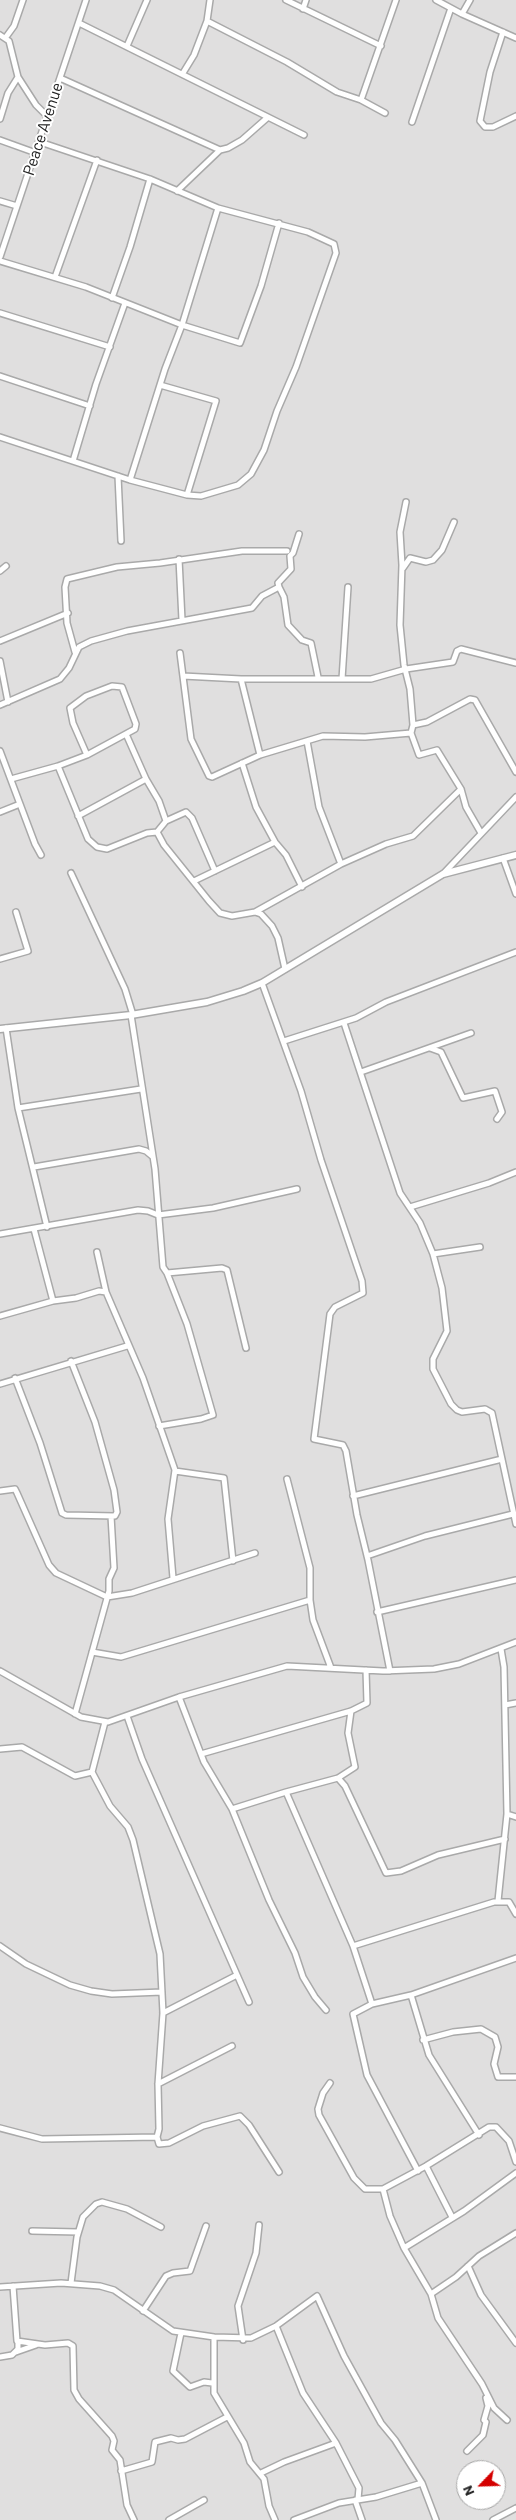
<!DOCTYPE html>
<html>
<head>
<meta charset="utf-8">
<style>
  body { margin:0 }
  #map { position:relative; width:516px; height:2520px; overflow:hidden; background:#f2efe9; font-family:Barlow,sans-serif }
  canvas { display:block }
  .north { position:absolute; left:456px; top:2460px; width:50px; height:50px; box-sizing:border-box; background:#fff; border:1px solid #a7a7a7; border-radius:50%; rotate:246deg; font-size:14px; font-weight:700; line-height:20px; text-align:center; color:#222 }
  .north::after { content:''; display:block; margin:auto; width:18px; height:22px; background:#d40000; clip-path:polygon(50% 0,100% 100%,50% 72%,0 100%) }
</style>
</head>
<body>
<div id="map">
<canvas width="516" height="2520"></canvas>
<div class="north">N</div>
</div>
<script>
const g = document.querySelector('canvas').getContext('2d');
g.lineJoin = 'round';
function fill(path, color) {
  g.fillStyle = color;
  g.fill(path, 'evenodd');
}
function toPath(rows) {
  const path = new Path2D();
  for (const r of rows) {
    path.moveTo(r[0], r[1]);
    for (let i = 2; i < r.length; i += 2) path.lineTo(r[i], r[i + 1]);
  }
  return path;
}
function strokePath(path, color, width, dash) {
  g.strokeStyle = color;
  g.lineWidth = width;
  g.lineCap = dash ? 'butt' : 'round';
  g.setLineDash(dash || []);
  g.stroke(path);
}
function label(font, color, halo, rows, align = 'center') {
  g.font = font + ' Barlow,sans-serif';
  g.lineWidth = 4;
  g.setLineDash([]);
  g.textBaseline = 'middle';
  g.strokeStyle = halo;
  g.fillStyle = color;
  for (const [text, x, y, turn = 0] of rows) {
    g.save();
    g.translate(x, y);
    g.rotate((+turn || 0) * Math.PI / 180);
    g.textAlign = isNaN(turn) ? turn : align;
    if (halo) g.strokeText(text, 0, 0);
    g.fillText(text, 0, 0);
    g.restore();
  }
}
fill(toPath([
  [0,0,516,0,516,2520,0,2520],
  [466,2470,496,2470,496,2500,466,2500]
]), '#e0dfdf');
const minor = toPath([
  [286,0,381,46],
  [436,0,462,14,516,38],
  [303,9,306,0],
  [462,14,470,0],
  [207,21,287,62,337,92,361,100,385,113],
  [79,23,304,135],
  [503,32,490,72,480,121,485,127,493,127,516,116],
  [0,35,9,41,18,77,36,105,48,117],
  [6,37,14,26,23,0],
  [127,46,147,0],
  [183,73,194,55,207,21,210,0],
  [60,78,220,150],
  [361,100,396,0],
  [0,119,8,93,18,77],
  [412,122,451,8],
  [0,140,36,153],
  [177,191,220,150,228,148,242,140,267,118],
  [0,201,17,206],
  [0,257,86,0],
  [0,261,86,287,182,325,240,343,261,286,279,223],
  [55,277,97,160],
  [112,298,130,247,150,179],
  [0,313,110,347],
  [0,376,90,406],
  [160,385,216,401,187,495],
  [0,437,130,480,187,495,201,496,238,485,251,474,264,450,277,411,296,367,336,253,334,244,308,232,218,208,150,179,40,142],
  [73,461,96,384,125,303],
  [118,476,121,541],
  [130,480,165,369,182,325,218,208],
  [406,502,400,532,402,565,400,625,404,665,410,689,413,725,411,733,419,755,437,750,461,789,466,807,481,833],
  [299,534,293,553,290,556,291,569,278,583,279,587,284,597,288,625,302,640,311,643,318,677],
  [179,559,182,620],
  [403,568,410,558,426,562,433,560,442,550,454,522],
  [0,571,6,566],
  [0,641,68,613],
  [75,652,67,623,65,587,67,579,117,567,160,563,242,551,287,551],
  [180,653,191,739,209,776,212,777,260,755,323,736,365,737,411,733],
  [0,661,8,702],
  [183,676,241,679,371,679,406,669,453,662,457,651,461,649,516,663],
  [241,679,260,755],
  [342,679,348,587],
  [0,705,60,679,69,668,79,647,91,641,127,631,252,608,262,596,279,587],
  [413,725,427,722,470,699,475,700,516,772],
  [126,734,146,779,159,801,166,821],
  [307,741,319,807,341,864],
  [0,751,35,844,41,855],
  [242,763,256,807,275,842,286,855,302,887],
  [58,766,88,839,97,847,107,849,147,833,157,832],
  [11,779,58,766,87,755,135,729,136,724,122,687,112,686,86,696,70,708,73,723,87,755],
  [0,812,20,804],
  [78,816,146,779],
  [157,832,164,845,209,901,220,913,232,916,255,912,341,864,386,844,413,836,461,789],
  [157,832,166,821,186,812,192,818,215,871],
  [503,858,516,894],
  [71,873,125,989,133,1015],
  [443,874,516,797],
  [194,881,275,842],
  [255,912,261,914,272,926,278,938,285,969],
  [0,959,28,951,16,912],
  [262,983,301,1091,321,1160,362,1281,363,1293,335,1307,330,1314,314,1439,343,1445,346,1451,357,1515,368,1560,390,1671],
  [131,1015,155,1169,163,1267,167,1273,187,1324,213,1415,201,1419,159,1426],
  [344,1023,400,1193,420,1223,433,1254,442,1288,447,1331,433,1359,433,1369,451,1404,457,1410,462,1412,485,1409,492,1413,516,1524],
  [6,1028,18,1108,47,1227],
  [284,1041,356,1018,386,1002,516,952],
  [430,1048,441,1052,463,1098,495,1091,502,1112,497,1119],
  [361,1072,471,1033],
  [18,1108,141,1089],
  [34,1167,139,1149,146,1151,152,1156],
  [410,1207,489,1183,516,1172],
  [34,1229,53,1301],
  [0,1234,138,1210,148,1211,158,1215,213,1208,297,1189],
  [97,1252,106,1292,143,1378,175,1470,168,1519,173,1578],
  [433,1254,480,1247],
  [167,1273,222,1268,227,1270,246,1348],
  [0,1316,53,1301,76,1298,99,1291,106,1292],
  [15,1378,40,1443,62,1513,66,1515,115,1516,117,1512,114,1490,95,1422,71,1361],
  [0,1384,127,1346],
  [175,1471,224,1478,233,1561],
  [287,1479,310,1568,310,1600,313,1620,331,1668],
  [0,1491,15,1489,17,1493,49,1565,56,1573,107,1597,132,1593,255,1553],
  [353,1496,502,1459],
  [367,1556,425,1536,513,1514],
  [377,1612,516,1580],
  [92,1652,121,1657,310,1600],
  [0,1671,81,1717,108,1722,179,1697,287,1666,383,1671,434,1669,459,1664,516,1642],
  [179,1697,204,1762,232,1809,286,1792,353,1946,372,2004],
  [505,1705,516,1703],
  [75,1714,109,1591,109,1579,114,1568,111,1516],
  [127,1716,142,1759,249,2002],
  [105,1722,92,1772,110,1806,128,1827,133,1840,160,1954,163,2013,158,2084,159,2129,157,2137,159,2144,169,2143,203,2126,240,2116,249,2125,279,2172],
  [0,1749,22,1747,75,1776,92,1772],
  [201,1754,351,1711,367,1703,366,1670],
  [338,1778,345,1786,386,1873,401,1871,438,1855,505,1839],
  [286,1792,338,1778,355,1767,348,1733,351,1711],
  [232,1809,269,1900,295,1953,303,1977,315,1997,326,2010],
  [507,1814,516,1817],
  [498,1901,507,1814,504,1667,501,1649],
  [0,1946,26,1964,70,1985,91,1991,112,1994,162,1992],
  [353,1946,494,1902,509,1902,516,1914],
  [411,1995,429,2055,479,2135],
  [163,2013,237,1975],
  [423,2040,453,2032,481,2029,495,2037,498,2047,494,2064,498,2077,516,2077],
  [330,2083,323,2093,318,2109,319,2115,354,2178,365,2189,383,2189,426,2166,489,2127,496,2127,509,2141,516,2162],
  [158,2084,232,2046],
  [0,2128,42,2139,157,2137],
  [426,2166,452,2217],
  [418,2171,367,2075,353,2014,372,2004,411,1995,516,1958],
  [383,2189,390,2216,404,2248,431,2294,438,2318,482,2384,494,2408,507,2420],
  [32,2231,78,2232],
  [404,2248,464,2211,516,2173],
  [468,2266,481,2295,516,2343],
  [71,2283,77,2237,83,2217,96,2204,102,2202,127,2209,161,2227],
  [13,2286,17,2341,45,2345,68,2343,73,2346,74,2390,79,2399,112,2436,114,2441,112,2450,120,2460,127,2505,134,2520],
  [0,2287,61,2283,100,2286,114,2290,173,2331,214,2337,214,2393,244,2443,250,2462,264,2479,269,2506,275,2520],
  [431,2294,456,2277,479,2256,516,2233],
  [143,2311,166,2276,173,2273,190,2271,206,2226],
  [276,2326,303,2393,336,2443,359,2488,358,2499],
  [181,2333,173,2371,190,2387,204,2382,212,2383],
  [214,2337,251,2338,276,2326,317,2296,344,2356,381,2423,395,2440,422,2483,436,2520],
  [243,2340,238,2306,256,2253,259,2225],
  [16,2352,36,2345],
  [0,2357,12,2355,18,2349,18,2342],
  [467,2451,483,2435,486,2422,484,2420,488,2406,486,2398],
  [121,2471,152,2462,155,2442,171,2438,178,2440,185,2439,227,2417],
  [261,2473,284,2462,336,2443],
  [355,2500,362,2520],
  [169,2520,204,2500],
  [294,2520,339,2503,376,2497,422,2483],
  [493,2520,516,2508]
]);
const tertiary = toPath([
  [0,1029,131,1015,207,1002,243,991,262,983,443,874,516,855]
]);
strokePath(minor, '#a9a9a9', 8);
strokePath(tertiary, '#a9a9a9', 9);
strokePath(minor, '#fff', 5);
strokePath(tertiary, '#fff', 6);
label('16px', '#222', '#fff', [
  ["Peace Avenue",43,129,-72]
]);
</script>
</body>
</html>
